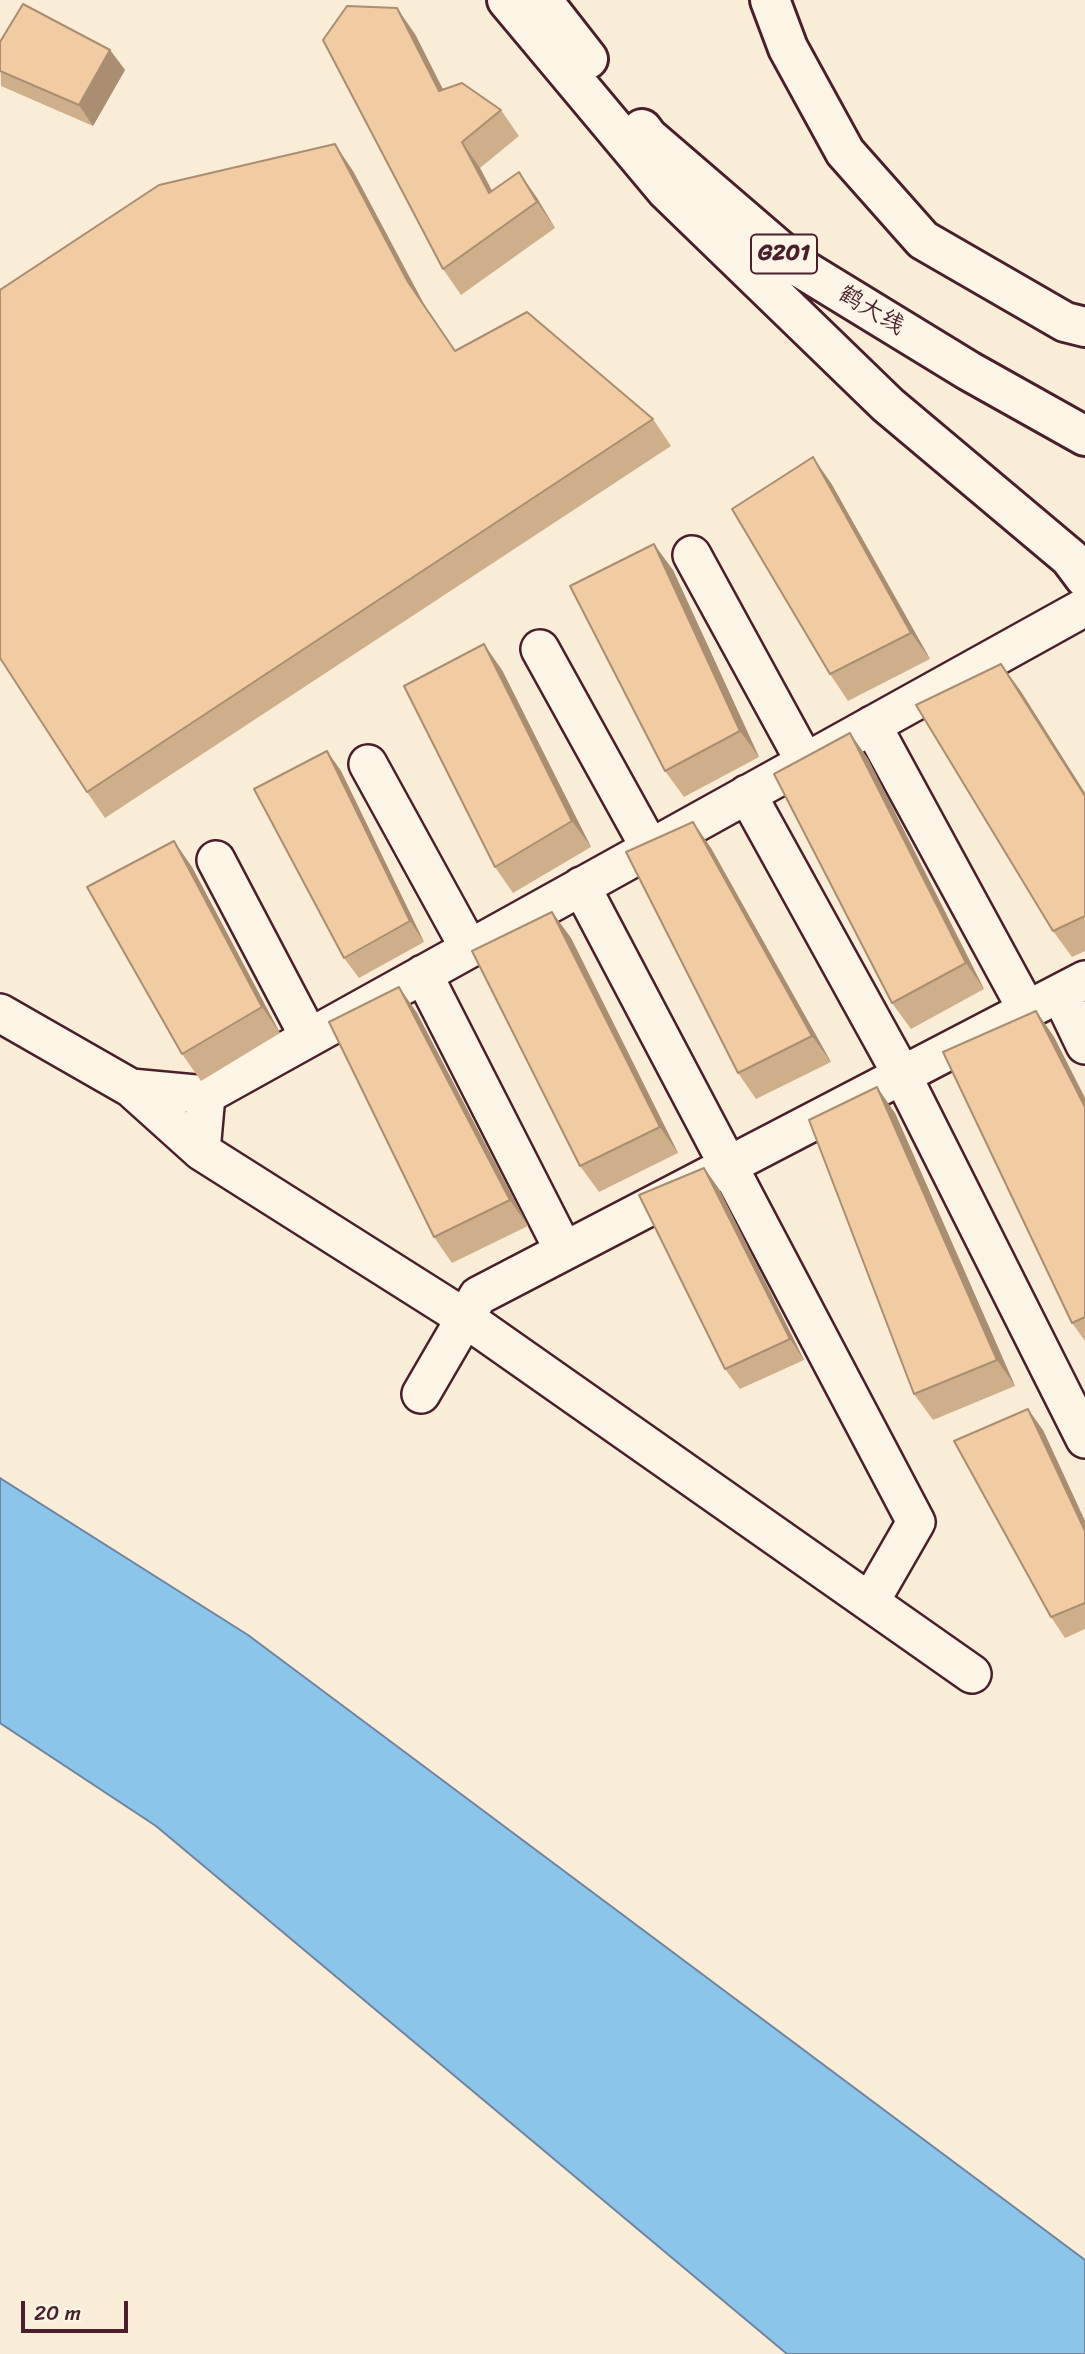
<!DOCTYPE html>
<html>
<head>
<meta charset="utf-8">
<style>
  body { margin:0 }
  #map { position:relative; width:1085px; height:2354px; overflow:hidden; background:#faedd7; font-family:Sriracha,sans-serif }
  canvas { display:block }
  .scale { position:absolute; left:21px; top:2301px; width:107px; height:32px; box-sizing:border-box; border:4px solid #4a1f2b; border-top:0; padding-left:9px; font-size:21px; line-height:24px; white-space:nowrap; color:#4a1f2b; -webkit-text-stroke:5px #fcf5e5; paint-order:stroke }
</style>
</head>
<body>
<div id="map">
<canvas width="1085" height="2354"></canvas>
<div class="scale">20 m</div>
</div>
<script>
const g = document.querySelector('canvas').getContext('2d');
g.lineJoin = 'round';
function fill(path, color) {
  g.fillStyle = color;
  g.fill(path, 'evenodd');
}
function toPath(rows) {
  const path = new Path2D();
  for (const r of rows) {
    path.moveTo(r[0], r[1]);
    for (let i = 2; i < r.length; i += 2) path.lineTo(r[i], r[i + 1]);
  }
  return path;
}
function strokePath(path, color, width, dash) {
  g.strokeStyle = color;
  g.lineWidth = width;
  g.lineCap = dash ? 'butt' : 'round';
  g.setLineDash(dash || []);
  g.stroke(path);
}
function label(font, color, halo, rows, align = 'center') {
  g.font = font + ' Sriracha,"LXGW WenKai TC",sans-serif';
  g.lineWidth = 6;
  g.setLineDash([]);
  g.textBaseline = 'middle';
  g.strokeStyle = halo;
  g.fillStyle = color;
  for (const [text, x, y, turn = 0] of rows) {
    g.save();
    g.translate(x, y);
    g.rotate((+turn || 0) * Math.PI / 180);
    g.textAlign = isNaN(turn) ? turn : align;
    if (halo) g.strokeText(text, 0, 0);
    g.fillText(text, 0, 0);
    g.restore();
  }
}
const water = toPath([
  [0,1478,248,1635,1085,2260,1085,2354,787,2354,156,1826,0,1723,0,1478]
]);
fill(water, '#8bc6ea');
strokePath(water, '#71839e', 2);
const minor = toPath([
  [692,555,805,762],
  [540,649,650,848],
  [872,725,1027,1010],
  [368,764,469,948],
  [747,794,902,1075,1085,1439],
  [216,860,309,1037],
  [581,886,916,1522,870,1602],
  [423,974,564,1251],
  [1060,993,1085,1045],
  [0,1013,131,1088,206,1095,1085,607],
  [131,1088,201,1151],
  [206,1095,201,1151,465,1318,972,1674],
  [421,1394,478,1296,1085,980]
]);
const trunk = toPath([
  [507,0,666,190,888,405,1070,558,1085,578],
  [542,0,588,59],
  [770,0,788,48,845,152,923,240,1065,322,1085,327],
  [642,129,648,137,799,267,969,371,1085,436]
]);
strokePath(minor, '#4a1f2b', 42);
strokePath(trunk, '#4a1f2b', 44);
strokePath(minor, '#fcf5e5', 37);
strokePath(trunk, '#fcf5e5', 38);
fill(toPath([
  [415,34,443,90,501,110,519,136,480,168,492,191,519,172,537,198,555,228,461,295,443,269],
  [0,42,110,50,125,70,93,126,1,86],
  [353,171,426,308,455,351,653,419,671,446,105,818,87,792],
  [831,483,930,659,848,701,830,674],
  [673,570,759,757,684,797,665,771],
  [502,670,591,847,513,893,495,867],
  [1020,690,1085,793,1085,951,1072,957,1053,931],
  [850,733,868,759,984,989,911,1029,892,1003],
  [327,751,341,771,424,942,359,978,344,958],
  [693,822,711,848,831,1062,756,1099,738,1073],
  [192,867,280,1033,201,1081,182,1054],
  [552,912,571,938,678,1153,599,1192,580,1166],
  [399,987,417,1013,528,1226,452,1263,434,1237],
  [1036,1011,1054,1037,1085,1098,1085,1341,1072,1323],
  [895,1113,1015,1386,933,1420,914,1394],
  [704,1168,719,1189,804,1360,740,1389,725,1369],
  [1043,1430,1085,1521,1085,1629,1065,1638,1051,1617]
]), '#cfaf8a');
fill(toPath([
  [397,8,415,34,457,117,439,91],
  [110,50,125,70,93,126,79,105],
  [462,142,480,168,507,219,489,193],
  [335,144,353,171,426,308,408,282],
  [519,172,537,198,555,228,537,202],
  [813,457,831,483,930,659,911,633],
  [654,544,673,570,759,757,740,731],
  [484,644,502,670,591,847,572,821],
  [1001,664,1020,690,1085,793,1085,796],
  [850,733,868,759,984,989,966,963],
  [327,751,341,771,424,942,410,921],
  [693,822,711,848,831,1062,812,1036],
  [174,841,192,867,280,1033,262,1007],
  [552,912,571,938,678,1153,660,1127],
  [399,987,417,1013,528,1226,510,1200],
  [1036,1011,1054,1037,1085,1098,1085,1107],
  [877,1087,895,1113,1015,1386,997,1360],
  [704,1168,719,1189,804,1360,790,1339],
  [1028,1409,1043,1430,1085,1521,1085,1531]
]), '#a98e71');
const building = toPath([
  [23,4,110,50,79,105,0,71,0,42,23,4],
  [347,6,397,8,439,91,462,83,501,110,462,142,489,193,519,172,537,202,443,269,323,40,347,6],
  [335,144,408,282,455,351,527,312,653,419,87,792,0,658,0,290,159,185,335,144],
  [813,457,911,633,830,674,732,509,813,457],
  [654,544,740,731,665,771,570,586,654,544],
  [484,644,572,821,495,867,404,686,484,644],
  [1001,664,1085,796,1085,916,1053,931,916,705,1001,664],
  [850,733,966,963,892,1003,774,774,850,733],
  [327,751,410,921,344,958,254,789,327,751],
  [693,822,812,1036,738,1073,626,852,693,822],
  [174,841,262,1007,182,1054,87,887,174,841],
  [552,912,660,1127,580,1166,472,951,552,912],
  [399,987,510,1200,434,1237,329,1022,399,987],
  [1036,1011,1085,1107,1085,1317,1072,1323,943,1052,1036,1011],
  [877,1087,997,1360,914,1394,809,1120,877,1087],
  [704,1168,790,1339,725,1369,639,1195,704,1168],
  [1028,1409,1085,1531,1085,1603,1051,1617,954,1441,1028,1409]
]);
fill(building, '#f1cba1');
strokePath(building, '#a98e71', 2);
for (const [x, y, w] of [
  [784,254,66]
]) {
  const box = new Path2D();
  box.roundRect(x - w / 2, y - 19.5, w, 39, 5);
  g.fillStyle = '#fcf5e5';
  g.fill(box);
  strokePath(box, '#4a1f2b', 2);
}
label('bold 23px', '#4a1f2b', null, [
  ["G201",784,254]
]);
label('24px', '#4a1f2b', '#fcf5e5', [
  ["鹤大线",871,311,31]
]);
</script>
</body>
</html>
